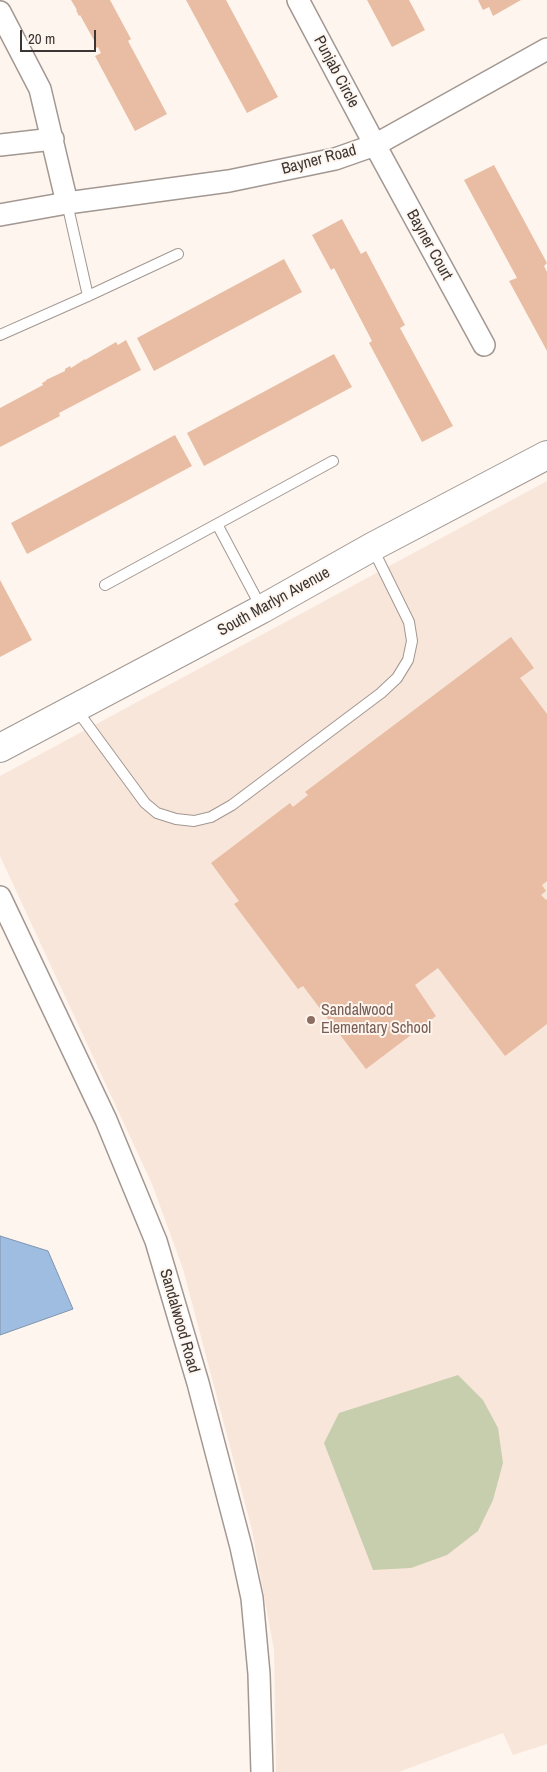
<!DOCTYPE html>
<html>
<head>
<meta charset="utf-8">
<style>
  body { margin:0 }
  #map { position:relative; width:547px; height:1772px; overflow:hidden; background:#fef5ef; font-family:"Archivo Narrow",sans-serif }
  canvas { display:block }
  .scale { position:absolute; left:20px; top:30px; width:76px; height:22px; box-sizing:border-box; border:2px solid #3b3633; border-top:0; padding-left:6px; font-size:15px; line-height:18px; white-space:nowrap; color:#3b3633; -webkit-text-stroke:4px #fef5ef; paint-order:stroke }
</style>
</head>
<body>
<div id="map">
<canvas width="547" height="1772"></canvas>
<div class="scale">20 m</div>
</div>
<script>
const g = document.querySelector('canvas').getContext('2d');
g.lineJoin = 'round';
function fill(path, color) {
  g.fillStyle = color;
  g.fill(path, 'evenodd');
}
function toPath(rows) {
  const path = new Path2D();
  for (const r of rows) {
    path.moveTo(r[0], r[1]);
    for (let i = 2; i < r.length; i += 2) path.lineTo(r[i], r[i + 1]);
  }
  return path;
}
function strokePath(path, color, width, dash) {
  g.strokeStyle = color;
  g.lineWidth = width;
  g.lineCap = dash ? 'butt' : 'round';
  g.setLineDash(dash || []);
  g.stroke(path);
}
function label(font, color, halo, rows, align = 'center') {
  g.font = font + ' "Archivo Narrow",sans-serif';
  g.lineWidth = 4;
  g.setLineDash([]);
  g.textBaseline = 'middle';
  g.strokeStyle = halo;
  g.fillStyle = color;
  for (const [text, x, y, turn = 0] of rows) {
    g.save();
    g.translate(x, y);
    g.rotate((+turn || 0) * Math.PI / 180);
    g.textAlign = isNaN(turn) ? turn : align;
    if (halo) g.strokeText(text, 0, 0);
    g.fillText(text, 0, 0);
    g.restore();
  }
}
fill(toPath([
  [547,481,547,1744,513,1755,503,1733,399,1772,276,1772,274,1650,252,1530,183,1269,152,1184,0,856,0,776]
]), '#f9e6da');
fill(toPath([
  [458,1375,483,1400,498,1428,503,1463,493,1500,478,1531,447,1555,411,1568,373,1570,324,1443,339,1413]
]), '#c7ceae');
const water = toPath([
  [0,1236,48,1251,73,1309,0,1335,0,1236]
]);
fill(water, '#9ebde1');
strokePath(water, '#8094ad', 1);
fill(toPath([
  [71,0,110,0,131,39,128,41,167,114,135,131,95,56,101,53,98,47,96,48,94,42,95,42,80,15,79,16,76,10,77,10],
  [186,0,226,0,278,97,247,113],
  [367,0,409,0,425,30,392,47],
  [478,0,521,0,493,16,489,7,483,10],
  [494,165,547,263,544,266,547,272,547,351,509,281,517,278,464,180],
  [342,219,361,254,366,251,405,325,400,328,453,426,422,442,369,343,372,341,334,268,331,270,312,235],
  [284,259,302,292,154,371,137,338],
  [126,340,141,370,59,413,60,416,0,447,0,408,43,385,42,383,46,381,46,380,65,371,65,369,70,366,71,368,85,359,85,360,116,342,118,345],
  [334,354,352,387,204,466,187,433],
  [175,435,192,466,27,554,11,523],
  [0,580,32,640,0,657],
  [511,637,534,668,520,678,547,714,547,881,542,885,546,891,541,895,546,900,547,899,547,1024,505,1056,438,968,415,985,436,1016,366,1069,303,986,298,989,234,904,239,901,211,863,290,803,293,807,308,795,305,792]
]), '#e8bda3');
const lane = toPath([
  [67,203,88,296],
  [0,335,88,296,178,254],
  [217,524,262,609],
  [105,585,333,461],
  [76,709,145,803,157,813,176,819,194,821,211,817,232,805,381,693,397,678,408,660,412,641,409,622,372,547]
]);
const street = toPath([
  [298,0,375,145,484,345],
  [0,12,40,89,67,203],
  [0,145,53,139],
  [0,215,67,203,229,181,335,159,375,145,547,49],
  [0,897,106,1120,156,1241,198,1383,241,1547,252,1598,259,1674,262,1772]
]);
const secondary = toPath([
  [0,748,262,609,372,547,547,455]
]);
strokePath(lane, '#a29791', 12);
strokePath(street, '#a29791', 24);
strokePath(secondary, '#a29791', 30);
strokePath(lane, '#fff', 10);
strokePath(street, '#fff', 21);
strokePath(secondary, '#fff', 28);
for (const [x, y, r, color] of [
  [311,1020,5,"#8d6e63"]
]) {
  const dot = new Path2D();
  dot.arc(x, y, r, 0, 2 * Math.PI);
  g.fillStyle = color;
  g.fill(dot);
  strokePath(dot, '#fef5ef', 2);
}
label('16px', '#3b3633', '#fef5ef', [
  ["Punjab Circle",336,72,62],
  ["Bayner Road",319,160,-15],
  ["Bayner Court",429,245,61],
  ["South Marlyn Avenue",274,602,-29],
  ["Sandalwood Road",179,1321,74]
]);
label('16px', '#785e54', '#fef5ef', [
  ["Sandalwood",321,1011],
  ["Elementary School",321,1029]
], 'left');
</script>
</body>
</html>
